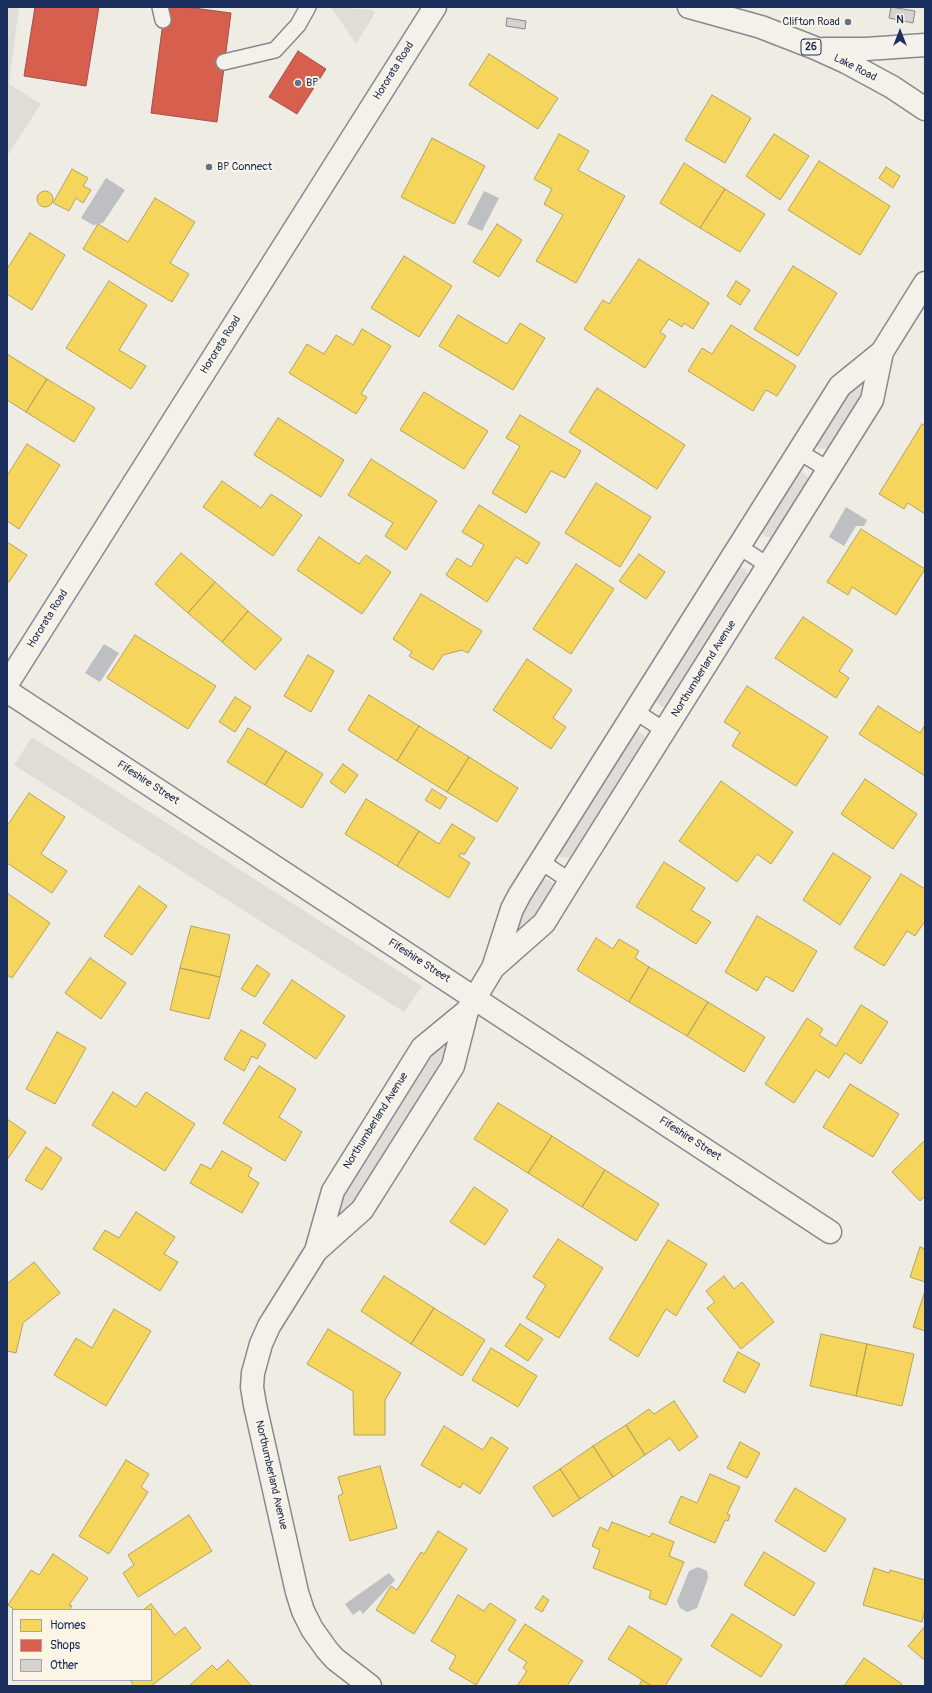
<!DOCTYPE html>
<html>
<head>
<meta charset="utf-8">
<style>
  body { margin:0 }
  #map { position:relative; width:932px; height:1693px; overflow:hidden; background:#efece4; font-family:Pangolin,sans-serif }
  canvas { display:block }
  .frame { position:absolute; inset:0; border:8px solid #1b2f5e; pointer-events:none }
  .legend { position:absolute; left:12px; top:1609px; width:140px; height:72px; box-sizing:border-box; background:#fcf5e5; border:1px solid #a2a6af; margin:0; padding:5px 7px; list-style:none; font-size:12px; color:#1b2f5e }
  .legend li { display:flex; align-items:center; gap:8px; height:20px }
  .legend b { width:20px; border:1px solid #a2a6af }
  .north { position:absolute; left:880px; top:12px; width:40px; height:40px; -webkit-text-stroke:3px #fcf5e5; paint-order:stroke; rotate:0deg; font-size:11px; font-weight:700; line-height:16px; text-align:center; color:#1b2f5e }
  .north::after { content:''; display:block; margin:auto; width:14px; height:18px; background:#1b2f5e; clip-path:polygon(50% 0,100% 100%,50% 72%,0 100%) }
</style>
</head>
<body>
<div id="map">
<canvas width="932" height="1693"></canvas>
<div class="frame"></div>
<ul class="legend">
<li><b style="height:11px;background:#f6d55c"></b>Homes</li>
<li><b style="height:11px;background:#d6604d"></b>Shops</li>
<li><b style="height:11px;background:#d5d3d0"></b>Other</li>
</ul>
<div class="north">N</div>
</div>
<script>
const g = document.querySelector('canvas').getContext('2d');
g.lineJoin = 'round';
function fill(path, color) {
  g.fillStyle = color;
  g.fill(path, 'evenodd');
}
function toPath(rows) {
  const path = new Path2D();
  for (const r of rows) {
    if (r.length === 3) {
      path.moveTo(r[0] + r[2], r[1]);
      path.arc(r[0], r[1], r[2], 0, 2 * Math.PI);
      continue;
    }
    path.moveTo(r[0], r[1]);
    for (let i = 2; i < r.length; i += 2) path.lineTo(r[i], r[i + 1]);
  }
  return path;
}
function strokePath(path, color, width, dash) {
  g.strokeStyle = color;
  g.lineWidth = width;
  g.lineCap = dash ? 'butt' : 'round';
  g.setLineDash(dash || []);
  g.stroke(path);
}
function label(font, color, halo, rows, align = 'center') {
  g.font = font + ' Pangolin,sans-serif';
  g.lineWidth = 4;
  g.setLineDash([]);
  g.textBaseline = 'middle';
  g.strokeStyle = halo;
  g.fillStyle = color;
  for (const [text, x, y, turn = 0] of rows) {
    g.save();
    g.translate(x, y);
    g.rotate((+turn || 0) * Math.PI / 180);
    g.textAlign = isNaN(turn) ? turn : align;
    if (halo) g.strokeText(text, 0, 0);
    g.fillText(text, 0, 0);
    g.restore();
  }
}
fill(toPath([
  [7,7,19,7,9,84,41,104,7,156],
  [331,7,373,10,375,13,356,44],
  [856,379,864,379,867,383,868,389,831,449,818,449,816,441],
  [802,472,809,478,809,482,775,537,766,537,763,534,763,529,798,473],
  [740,567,746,570,747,574,746,581,666,708,661,706,657,702,658,695,736,569],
  [638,731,645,736,643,743,572,858,560,857,560,850,631,736],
  [32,737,422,986,404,1012,14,765],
  [545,879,550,880,553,885,551,890,523,935,515,935,512,926,540,881],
  [449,1040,449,1051,346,1215,337,1215,336,1202,438,1043]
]), '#e0ddd7');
fill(toPath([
  [106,178,125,190,103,223,93,225,81,218],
  [484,191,499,198,482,231,467,224],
  [846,507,867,520,864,526,856,526,844,546,829,537],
  [104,644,119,653,100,682,85,673],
  [698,1567,707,1571,708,1578,697,1608,687,1612,680,1608,677,1601,689,1571],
  [389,1573,395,1580,363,1614,360,1610,353,1615,345,1604]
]), '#bebfc2');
const homes = toPath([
  [489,54,558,98,538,129,469,85,489,54],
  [712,95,751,118,725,163,685,140,712,95],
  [559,134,589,151,578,170,625,196,576,283,536,261,563,215,544,204,552,189,534,179,559,134],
  [774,134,809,156,780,200,746,176,774,134],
  [432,138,485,166,454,224,401,197,432,138],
  [819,161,890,206,860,255,788,210,819,161],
  [684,163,725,189,700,228,660,203,684,163],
  [886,167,900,176,893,188,879,178,886,167],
  [72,169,88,178,83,186,91,190,83,203,76,198,69,211,53,203,72,169],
  [725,189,765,214,740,252,700,228,725,189],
  [45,199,8],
  [155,198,195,222,170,263,189,274,172,302,83,249,98,224,128,242,155,198],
  [497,224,522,240,499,277,473,262,497,224],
  [30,233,65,255,32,310,7,294,7,269,30,233],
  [404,256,452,286,419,337,371,308,404,256],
  [639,259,709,303,693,329,684,323,682,327,669,319,660,332,666,336,645,368,584,329,603,300,609,304,639,259],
  [793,266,837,293,798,356,754,329,793,266],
  [109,281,147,305,119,350,146,366,131,389,66,348,109,281],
  [736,281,750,290,740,305,727,296,736,281],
  [458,315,507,344,520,323,545,338,513,390,439,346,458,315],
  [731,325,796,366,777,396,766,390,753,411,688,371,702,348,712,354,731,325],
  [362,329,391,346,361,394,367,397,356,414,289,373,307,344,324,354,336,335,353,345,362,329],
  [7,354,47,379,26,412,7,400,7,354],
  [47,379,95,408,74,442,26,412,47,379],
  [597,388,685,445,657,489,569,432,597,388],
  [424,392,488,431,464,469,400,430,424,392],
  [520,415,581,451,565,478,551,471,526,513,492,493,520,446,506,438,520,415],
  [278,418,344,460,321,497,254,455,278,418],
  [922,424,925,426,925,514,908,503,904,509,879,494,922,424],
  [27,444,60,465,19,529,7,521,7,476,27,444],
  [371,459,437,501,406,550,385,536,393,523,348,495,371,459],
  [222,481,261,508,271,494,302,515,273,556,203,507,222,481],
  [596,483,651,517,620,567,565,533,596,483],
  [479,505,540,543,527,564,516,557,487,602,446,575,457,558,471,567,484,545,462,532,479,505],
  [861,529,925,569,896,615,852,587,848,595,827,582,861,529],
  [319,537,359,564,366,555,391,572,362,614,297,570,319,537],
  [7,542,27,555,9,582,7,581,7,542],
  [181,553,215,582,188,613,155,584,181,553],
  [639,554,665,572,646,599,619,581,639,554],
  [576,564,614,589,571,654,533,629,576,564],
  [215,582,248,611,222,642,188,613,215,582],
  [421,594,482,631,468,653,462,650,443,655,433,670,409,656,412,652,393,639,421,594],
  [248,611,282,639,255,670,222,642,248,611],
  [803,617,853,650,839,671,849,678,836,698,775,658,803,617],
  [135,635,216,686,188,729,107,678,135,635],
  [308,655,334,671,311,712,284,696,308,655],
  [527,659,572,690,553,718,566,727,551,749,493,710,527,659],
  [747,686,828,737,796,786,732,746,740,732,724,722,747,686],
  [369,695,419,726,397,761,348,730,369,695],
  [235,697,251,707,235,732,219,722,235,697],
  [878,706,920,733,925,725,925,776,859,734,878,706],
  [419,726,469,757,447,792,397,761,419,726],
  [248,728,286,751,265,785,227,762,248,728],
  [286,751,323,774,302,808,265,785,286,751],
  [469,757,518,788,497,822,447,792,469,757],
  [343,764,358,775,345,793,330,782,343,764],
  [865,779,917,814,893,849,841,814,865,779],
  [721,781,793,832,771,864,757,854,737,882,679,841,721,781],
  [432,789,447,798,440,809,425,800,432,789],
  [29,793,65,817,41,854,67,871,52,893,7,863,7,826,29,793],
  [366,799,419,831,397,866,345,834,366,799],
  [452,824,475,838,464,855,461,853,459,856,470,863,449,898,397,866,419,831,439,844,452,824],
  [833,853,871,877,840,925,803,900,833,853],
  [664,862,705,888,691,910,711,922,696,944,636,907,664,862],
  [901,874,925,889,925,921,915,936,907,931,884,966,854,948,901,874],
  [139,886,167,906,132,955,104,936,139,886],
  [7,893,50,923,12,978,7,975,7,893],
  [757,916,817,951,793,992,766,976,757,991,725,972,757,916],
  [191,926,230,935,220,977,180,968,191,926],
  [596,938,613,949,619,939,639,951,635,958,649,967,629,1002,577,970,596,938],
  [90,958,126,983,101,1019,65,993,90,958],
  [257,965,270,974,255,997,241,989,257,965],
  [649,967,708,1002,687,1036,629,1002,649,967],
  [180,968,220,977,209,1019,170,1010,180,968],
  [292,980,345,1016,316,1059,263,1023,292,980],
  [708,1002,765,1037,744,1072,687,1036,708,1002],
  [861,1005,888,1022,861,1064,845,1053,829,1078,816,1070,794,1103,765,1084,807,1018,823,1029,819,1035,836,1046,861,1005],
  [241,1030,266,1044,257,1059,252,1056,244,1071,224,1059,241,1030],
  [57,1032,86,1048,55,1104,26,1089,57,1032],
  [259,1066,296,1089,279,1117,302,1132,285,1161,223,1123,259,1066],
  [850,1084,899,1114,873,1157,823,1127,850,1084],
  [113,1092,136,1107,146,1092,195,1124,165,1171,92,1125,113,1092],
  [498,1103,552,1136,528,1173,474,1139,498,1103],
  [7,1119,26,1132,7,1160,7,1119],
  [552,1136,605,1170,582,1207,528,1173,552,1136],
  [925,1140,925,1196,920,1201,892,1172,925,1140],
  [46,1147,62,1158,42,1190,25,1180,46,1147],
  [222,1151,252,1168,248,1176,259,1183,242,1213,190,1183,201,1164,211,1169,222,1151],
  [605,1170,659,1204,636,1241,582,1207,605,1170],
  [474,1187,508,1210,485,1245,450,1222,474,1187],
  [136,1212,175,1237,164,1254,178,1262,160,1291,93,1249,105,1230,119,1238,136,1212],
  [558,1239,603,1268,559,1338,526,1318,546,1285,533,1277,558,1239],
  [668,1240,707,1264,676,1316,666,1309,638,1357,609,1339,668,1240],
  [920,1247,925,1249,925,1282,910,1277,920,1247],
  [34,1262,60,1293,23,1323,16,1353,7,1351,7,1284,34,1262],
  [384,1276,434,1308,411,1344,361,1311,384,1276],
  [724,1276,734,1289,742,1282,774,1322,741,1349,707,1308,715,1302,706,1291,724,1276],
  [925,1291,925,1331,913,1327,925,1291],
  [434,1308,485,1340,462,1376,411,1344,434,1308],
  [114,1309,151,1331,106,1406,54,1375,76,1338,92,1348,114,1309],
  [520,1324,543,1339,528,1361,505,1346,520,1324],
  [328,1329,401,1373,385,1400,385,1435,354,1435,353,1391,307,1364,328,1329],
  [821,1334,867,1344,856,1396,810,1386,821,1334],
  [867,1344,914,1354,902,1406,856,1396,867,1344],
  [491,1348,537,1376,518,1407,472,1380,491,1348],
  [738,1352,760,1364,745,1393,723,1381,738,1352],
  [674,1401,698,1437,679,1451,670,1438,645,1455,626,1425,649,1409,654,1414,674,1401],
  [626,1425,645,1455,613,1477,593,1446,626,1425],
  [444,1426,483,1450,491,1437,508,1448,480,1494,463,1483,460,1488,421,1465,444,1426],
  [740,1442,760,1453,747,1478,727,1468,740,1442],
  [593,1446,613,1477,580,1499,560,1469,593,1446],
  [126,1460,149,1474,141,1487,148,1492,109,1554,79,1536,126,1460],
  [380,1466,397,1528,350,1541,338,1496,343,1494,338,1477,380,1466],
  [560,1469,580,1499,553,1517,533,1487,560,1469],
  [710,1474,740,1487,727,1514,730,1515,728,1521,725,1520,715,1543,669,1523,681,1496,697,1503,710,1474],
  [795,1488,846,1519,825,1552,775,1521,795,1488],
  [189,1515,212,1551,138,1597,123,1573,134,1565,128,1555,189,1515],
  [612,1522,650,1537,652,1533,674,1542,669,1556,684,1562,666,1605,649,1598,651,1591,593,1568,600,1550,592,1546,600,1527,608,1531,612,1522],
  [438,1531,467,1549,414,1634,376,1610,391,1586,397,1590,421,1552,424,1554,438,1531],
  [764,1552,815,1583,794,1616,744,1585,764,1552],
  [53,1554,88,1578,69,1605,72,1606,69,1610,15,1610,8,1605,31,1570,39,1575,53,1554],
  [874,1568,889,1573,890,1570,925,1580,925,1610,922,1622,863,1605,874,1568],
  [458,1595,484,1611,490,1603,516,1620,476,1685,449,1669,456,1656,431,1641,458,1595],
  [543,1596,549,1600,542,1612,535,1608,543,1596],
  [151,1604,175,1635,185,1627,201,1648,151,1686,134,1686,130,1680,151,1680,151,1610,143,1610,151,1604],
  [732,1614,782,1645,761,1677,711,1646,732,1614],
  [525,1624,583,1661,567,1686,517,1686,527,1671,523,1668,527,1662,508,1650,525,1624],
  [629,1626,682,1659,665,1686,652,1686,608,1659,629,1626],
  [925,1626,925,1657,923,1659,908,1646,925,1626],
  [864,1658,902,1684,900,1686,844,1686,864,1658],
  [228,1660,252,1686,189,1686,212,1665,217,1670,228,1660],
  [642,1680,652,1686,639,1686,642,1680]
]);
fill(homes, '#f6d55c');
strokePath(homes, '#b4a35d', 1);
const shops = toPath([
  [35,7,99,7,86,86,24,76,35,7],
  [165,7,186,7,231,13,217,122,151,113,165,7],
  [298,51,326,69,297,114,269,97,298,51]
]);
fill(shops, '#d6604d');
strokePath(shops, '#9e5152', 1);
const building = toPath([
  [891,7,915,11,913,23,889,18,891,7],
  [507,18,526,21,525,29,506,26,507,18]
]);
fill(building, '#d5d3d0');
strokePath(building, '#86898e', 1);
const lane = toPath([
  [160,7,163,20],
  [224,62,275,50,298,25,308,7],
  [798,451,829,470],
  [738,546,769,566],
  [635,711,665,731],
  [540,861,570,881]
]);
const street = toPath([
  [7,684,435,7],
  [7,691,830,1232],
  [493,968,544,923,570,881,872,400,882,352],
  [316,1251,362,1210,453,1066,467,1011],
  [370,1686,335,1659,327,1650,312,1629,303,1611,297,1592,255,1405,252,1387,253,1373,261,1344,269,1326,316,1251,333,1191,422,1048,467,1011,475,998,493,968,512,909,520,894,840,386,882,352,925,283]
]);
const primary = toPath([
  [689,7,761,27,815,48,846,62,892,87,925,109],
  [824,49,866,49,925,45]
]);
strokePath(lane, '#86898e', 18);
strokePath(street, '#86898e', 25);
strokePath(primary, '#86898e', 25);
strokePath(lane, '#f4f1eb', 15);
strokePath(street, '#f4f1eb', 22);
strokePath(primary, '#f4f1eb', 22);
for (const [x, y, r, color] of [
  [848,22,4,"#65718d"],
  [298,83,4,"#65718d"],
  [209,167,4,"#65718d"]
]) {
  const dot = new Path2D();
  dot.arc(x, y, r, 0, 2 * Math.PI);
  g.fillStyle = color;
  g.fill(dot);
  strokePath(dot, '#fcf5e5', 1.5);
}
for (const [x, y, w] of [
  [811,47,20]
]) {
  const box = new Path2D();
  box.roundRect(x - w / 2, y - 8, w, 16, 3);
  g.fillStyle = '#fcf5e5';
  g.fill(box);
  strokePath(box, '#1b2f5e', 1);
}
label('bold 10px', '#1b2f5e', null, [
  ["26",811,47]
]);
label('11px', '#1b2f5e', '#fcf5e5', [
  ["Clifton Road",840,22,"right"],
  ["BP",306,83],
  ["BP Connect",217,167]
], 'left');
label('11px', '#1b2f5e', '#fcf5e5', [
  ["Lake Road",855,68,27],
  ["Hororata Road",394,71,-58],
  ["Hororata Road",221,345,-58],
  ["Hororata Road",48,619,-58],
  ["Northumberland Avenue",704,669,-58],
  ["Fifeshire Street",148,783,33],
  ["Fifeshire Street",419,961,33],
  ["Northumberland Avenue",376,1121,-58],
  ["Fifeshire Street",690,1139,33],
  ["Northumberland Avenue",271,1475,77]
]);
</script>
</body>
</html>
